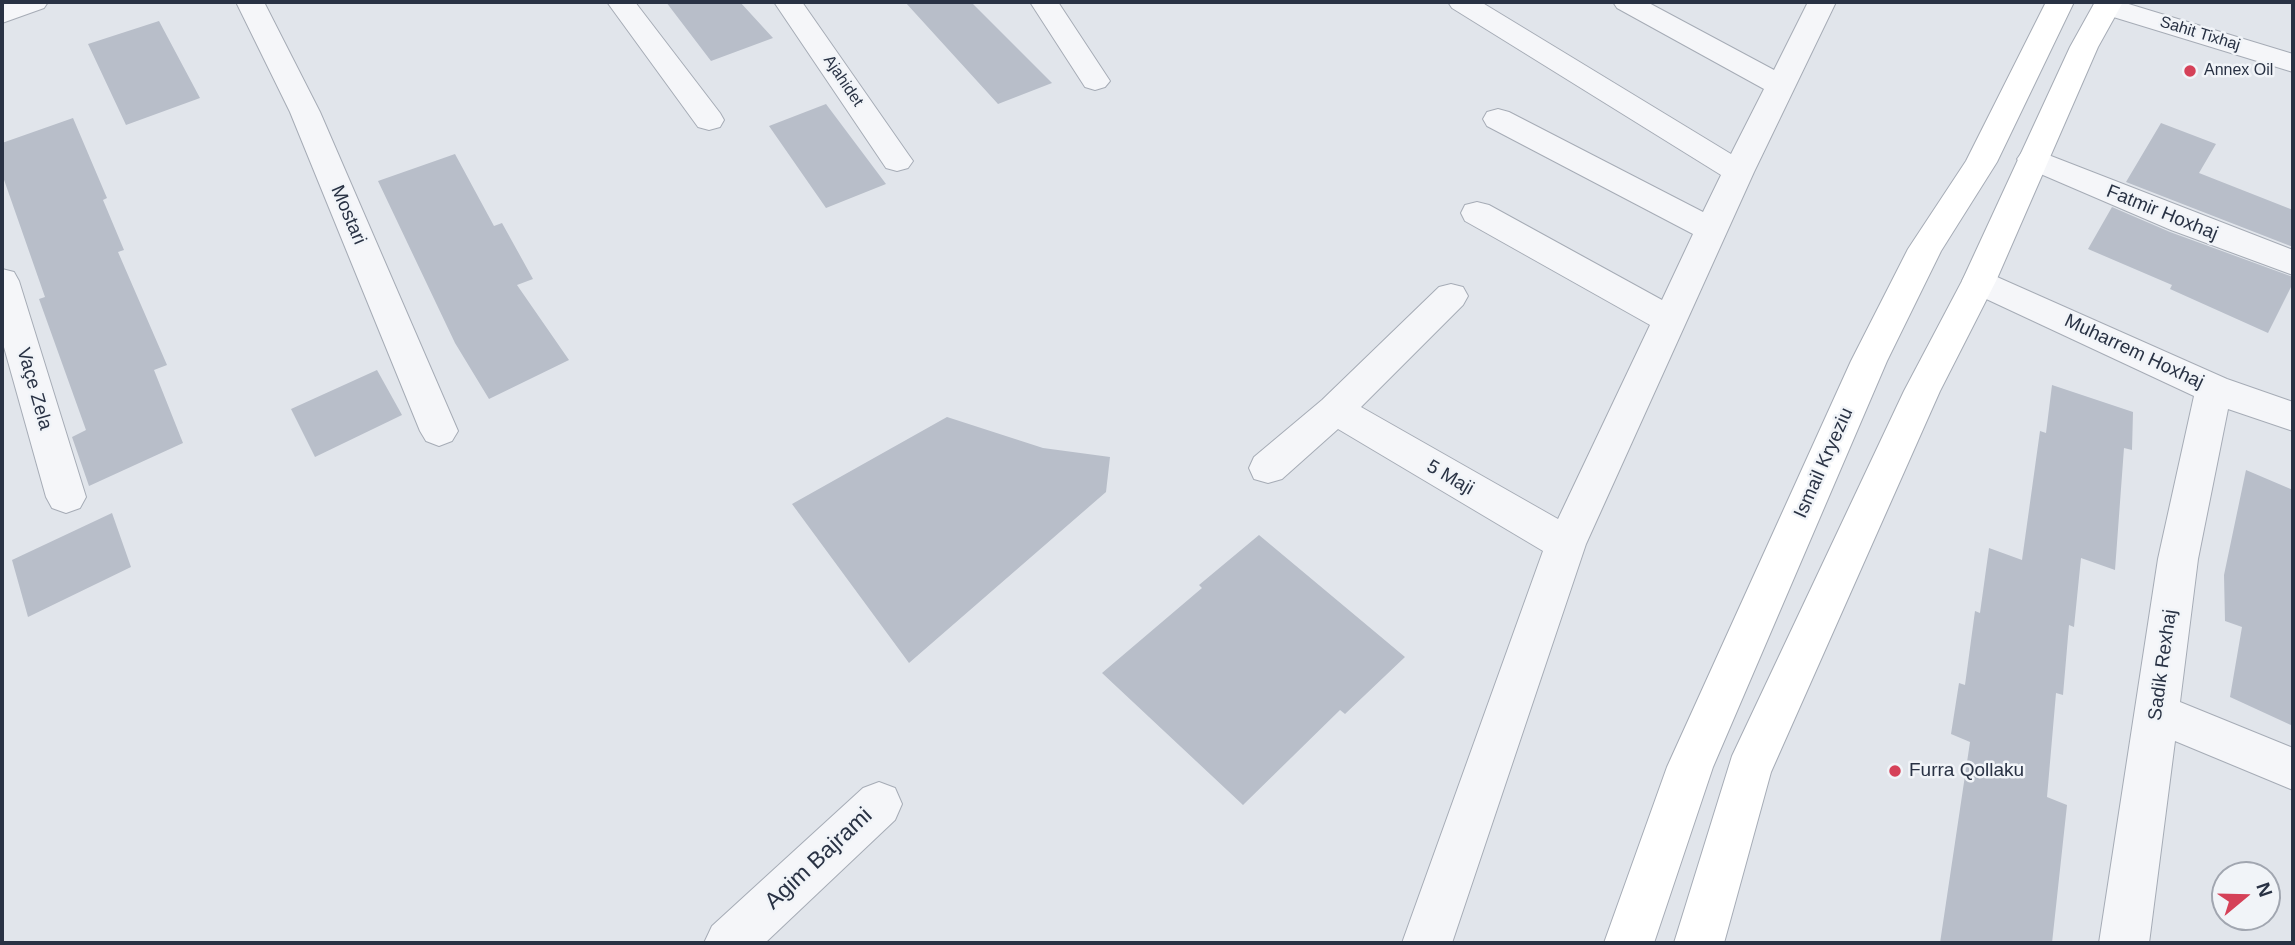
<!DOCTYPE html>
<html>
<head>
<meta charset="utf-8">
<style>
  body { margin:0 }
  #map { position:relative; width:2295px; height:945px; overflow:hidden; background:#e1e5eb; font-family:Helvetica,sans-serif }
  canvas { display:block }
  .frame { position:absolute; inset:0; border:4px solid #293244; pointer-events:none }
  .north { position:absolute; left:2211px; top:861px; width:70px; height:70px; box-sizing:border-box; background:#f1f4f8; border:2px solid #a1a6b0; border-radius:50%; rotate:71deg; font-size:19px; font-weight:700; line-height:28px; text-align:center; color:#293244 }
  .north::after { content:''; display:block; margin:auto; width:24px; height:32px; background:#d54158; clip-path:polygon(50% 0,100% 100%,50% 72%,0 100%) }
</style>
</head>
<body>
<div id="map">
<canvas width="2295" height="945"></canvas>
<div class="frame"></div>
<div class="north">N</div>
</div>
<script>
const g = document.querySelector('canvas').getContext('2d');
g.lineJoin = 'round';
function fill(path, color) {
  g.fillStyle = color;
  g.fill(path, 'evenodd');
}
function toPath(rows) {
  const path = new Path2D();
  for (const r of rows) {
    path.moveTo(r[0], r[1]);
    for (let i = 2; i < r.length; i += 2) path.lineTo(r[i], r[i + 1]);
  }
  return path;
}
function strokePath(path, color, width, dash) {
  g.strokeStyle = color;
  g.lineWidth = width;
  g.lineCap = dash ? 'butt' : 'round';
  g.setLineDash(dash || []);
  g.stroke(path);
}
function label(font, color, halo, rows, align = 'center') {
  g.font = font + ' Helvetica,sans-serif';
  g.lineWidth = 5;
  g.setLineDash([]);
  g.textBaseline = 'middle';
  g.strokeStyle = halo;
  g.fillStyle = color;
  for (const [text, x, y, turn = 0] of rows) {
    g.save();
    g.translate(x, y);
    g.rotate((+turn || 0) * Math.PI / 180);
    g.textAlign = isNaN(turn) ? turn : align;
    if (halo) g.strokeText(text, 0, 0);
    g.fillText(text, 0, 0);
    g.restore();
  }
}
fill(toPath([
  [666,2,740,2,773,38,711,61],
  [905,2,971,2,1052,83,998,104],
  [159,21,200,98,126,125,88,44],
  [826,104,886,184,826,208,769,126],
  [73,118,107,198,103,200,124,250,118,252,167,365,154,370,183,443,89,486,72,437,86,430,39,299,45,297,2,174,2,143],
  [2161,123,2216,144,2199,173,2293,210,2293,247,2126,182],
  [455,154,494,226,502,223,533,279,517,285,569,360,489,399,455,343,378,181],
  [2112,207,2170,232,2293,277,2293,283,2268,333,2170,289,2172,285,2088,249],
  [377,370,402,415,315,457,291,409],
  [2052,385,2133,412,2132,450,2124,448,2115,570,2081,558,2074,627,2069,625,2063,695,2056,693,2047,797,2067,805,2052,943,1940,943,1970,742,1951,734,1959,683,1965,685,1975,611,1980,613,1989,548,2022,560,2040,431,2046,433],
  [947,417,1043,448,1110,457,1106,492,909,663,792,504],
  [2246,470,2293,490,2293,726,2230,697,2242,627,2225,621,2224,575],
  [112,513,131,567,28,617,12,560],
  [1259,535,1405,657,1345,714,1340,710,1243,805,1102,673,1202,588,1199,585]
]), '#b8bec9');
const street = toPath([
  [10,2,48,2,44,8,2,23,2,5,10,2],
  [236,2,264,2,320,112,458,431,452,441,439,446,426,441,420,431,290,112,236,2],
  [607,2,635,2,720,113,724,120,720,127,709,130,698,127,607,2],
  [774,2,802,2,908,154,913,161,908,168,897,171,886,168,774,2],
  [1030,2,1058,2,1110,81,1105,87,1095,90,1085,87,1030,2],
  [1448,2,1481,2,1731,154,1764,89,1617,8,1613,2,1647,2,1774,70,1808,2,1836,2,1754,172,1586,544,1452,943,1402,943,1543,551,1338,429,1282,479,1268,483,1254,479,1249,468,1254,457,1322,400,1439,287,1451,284,1463,287,1468,296,1463,305,1361,407,1558,519,1650,325,1465,221,1461,213,1465,205,1477,202,1489,205,1662,300,1693,234,1487,126,1483,119,1487,112,1498,109,1509,112,1703,212,1721,175,1452,8,1448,2],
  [2096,2,2122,2,2293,54,2293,72,2097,12,2093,6,2096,2],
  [2033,149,2293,250,2293,275,2171,230,2022,166,2017,159,2022,152,2033,149],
  [2,269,14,272,19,281,86,497,80,508,66,513,52,508,46,497,2,340,2,269],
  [1979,269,2227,379,2293,402,2293,431,2228,409,2198,559,2180,702,2293,748,2293,790,2175,741,2149,943,2099,943,2158,559,2194,396,1967,290,1962,281,1967,272,1979,269],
  [879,782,895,788,902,804,895,820,765,943,704,943,712,926,863,788,879,782]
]);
const secondary = toPath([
  [2046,2,2074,2,1997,162,1941,251,1887,361,1713,767,1654,943,1604,943,1667,767,1851,361,1908,249,1966,161,2046,2],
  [2095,2,2123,2,2098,47,1996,281,1940,391,1771,772,1724,943,1674,943,1732,756,1904,391,1962,281,2070,47,2095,2]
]);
strokePath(street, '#a6acb6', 2);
strokePath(secondary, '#a6acb6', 2);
fill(street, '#f5f6f9');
fill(secondary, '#fff');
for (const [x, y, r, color] of [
  [2190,71,7,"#d54158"],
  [1895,771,7,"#d54158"]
]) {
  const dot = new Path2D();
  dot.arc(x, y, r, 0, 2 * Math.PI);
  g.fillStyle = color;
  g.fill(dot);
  strokePath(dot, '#f1f4f8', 2.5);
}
label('16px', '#293244', '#f1f4f8', [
  ["Sahit Tixhaj",2200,34,17],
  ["Ajahidet",843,81,56]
]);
label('16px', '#293244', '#f1f4f8', [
  ["Annex Oil",2204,71]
], 'left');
label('19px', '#293244', '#f1f4f8', [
  ["Fatmir Hoxhaj",2162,213,22],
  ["Mostari",348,215,67],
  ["Muharrem Hoxhaj",2134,352,25],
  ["Vaçe Zela",34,389,74],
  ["Ismail Kryeziu",1824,463,-66],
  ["5 Maji",1450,478,30],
  ["Sadik Rexhaj",2163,665,-82]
]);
label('19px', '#293244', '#f1f4f8', [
  ["Furra Qollaku",1909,771]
], 'left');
label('23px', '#293244', '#f1f4f8', [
  ["Agim Bajrami",819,859,-43]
]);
</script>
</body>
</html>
